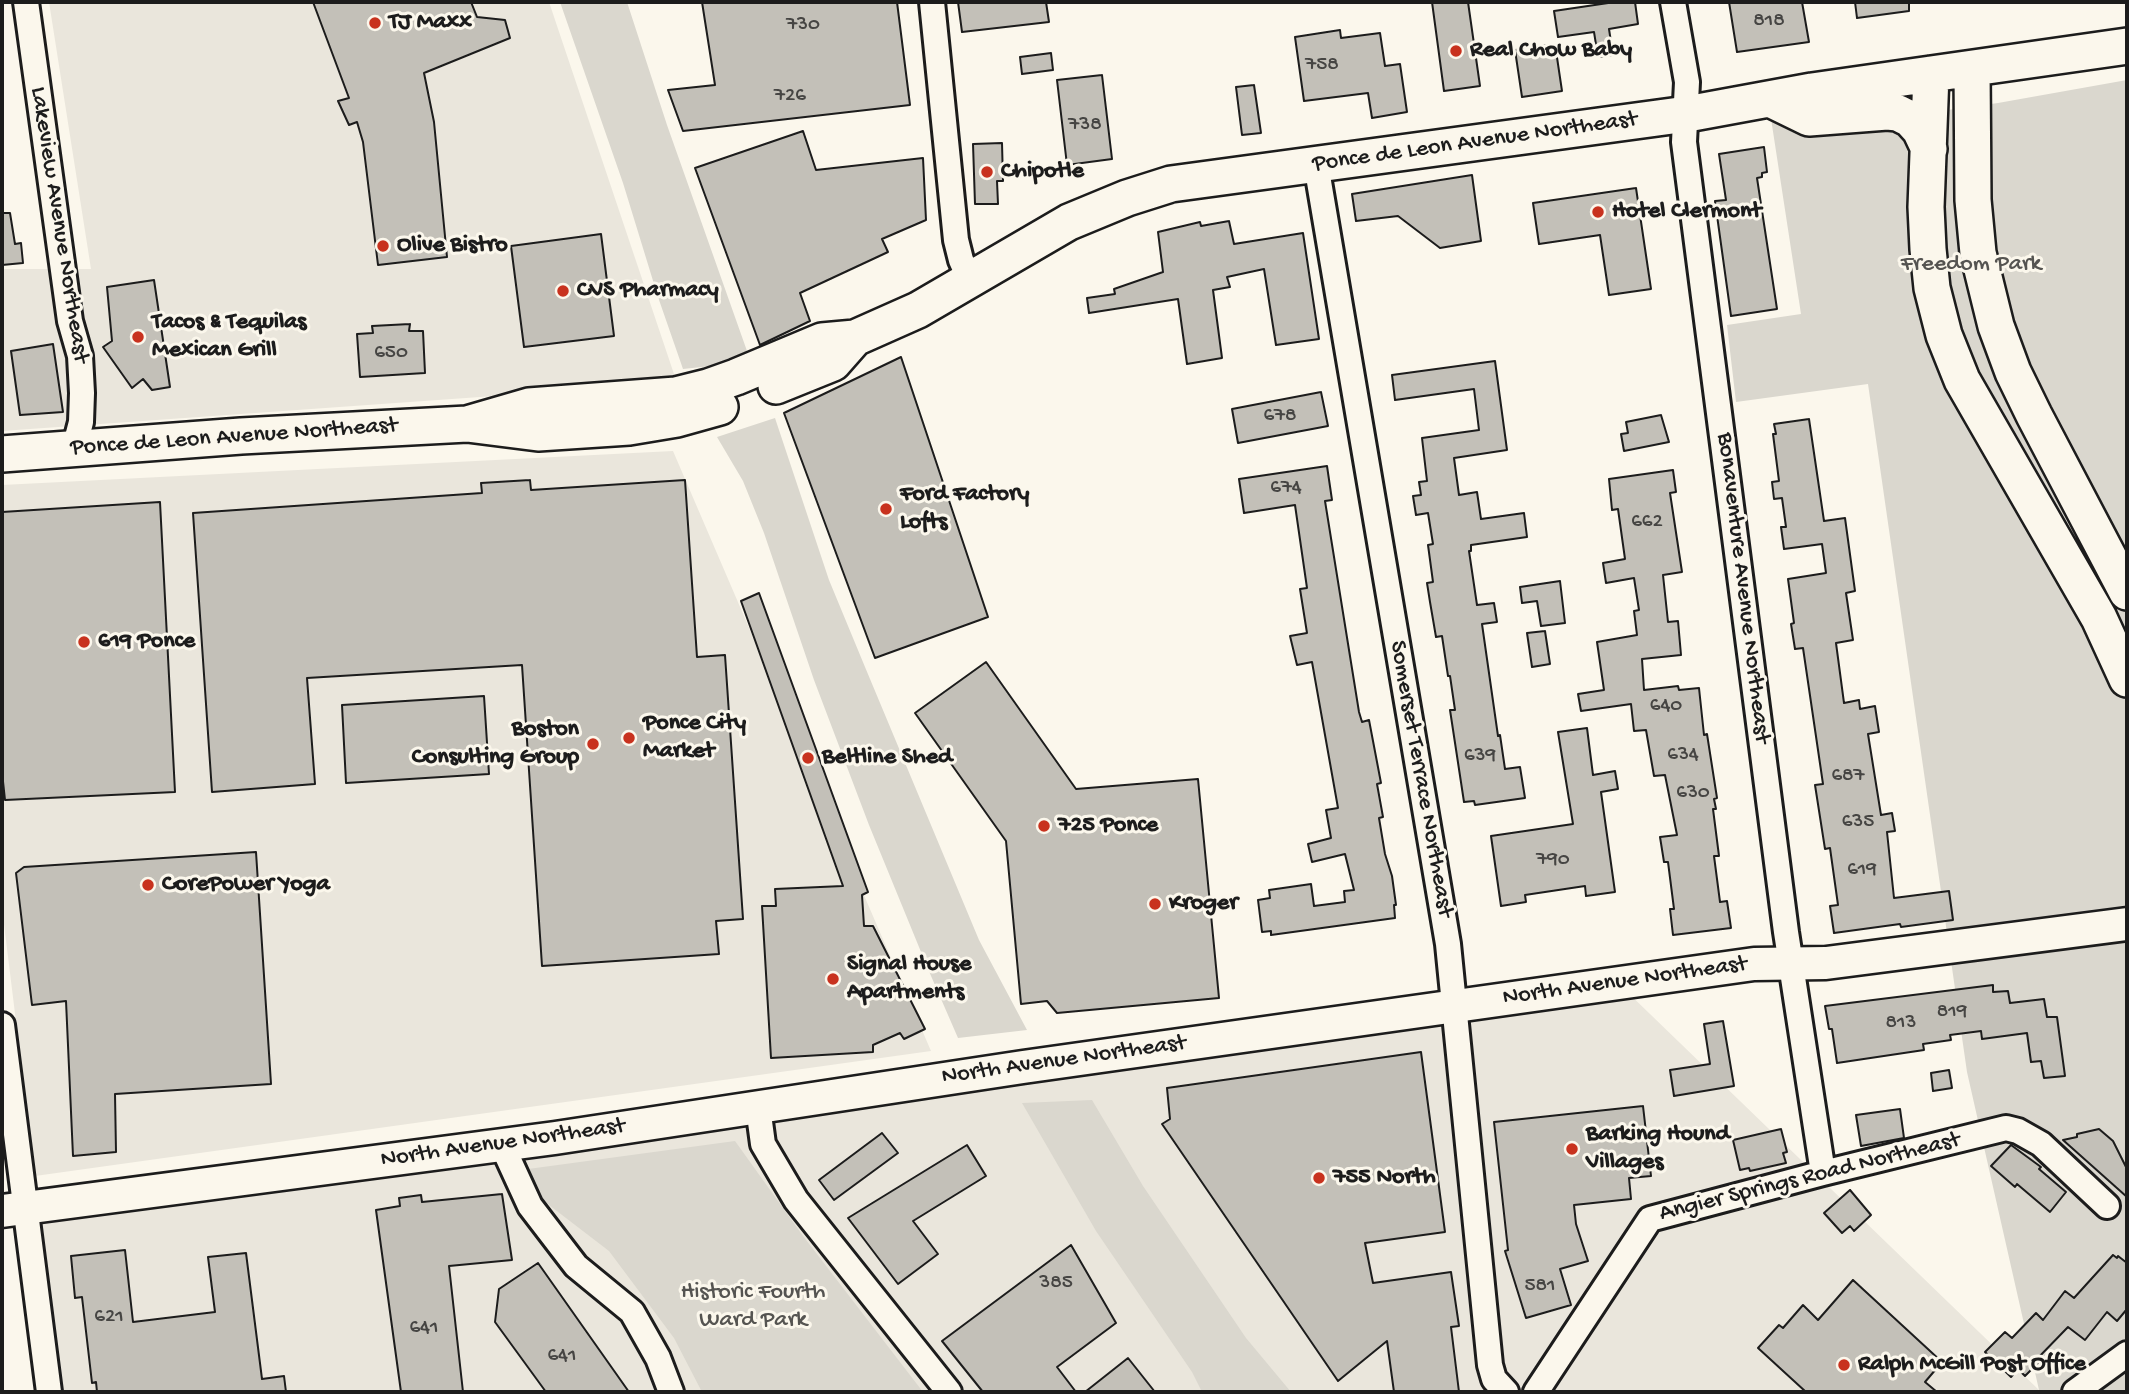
<!DOCTYPE html>
<html>
<head>
<meta charset="utf-8">
<style>
  body { margin:0 }
  #map { position:relative; width:2129px; height:1394px; overflow:hidden; background:#fbf7ec; font-family:"Gochi Hand",sans-serif }
  canvas { display:block }
  .frame { position:absolute; inset:0; border:4px solid #1c1c1c; pointer-events:none }
</style>
</head>
<body>
<div id="map">
<canvas width="2129" height="1394"></canvas>
<div class="frame"></div>
</div>
<script>
const g = document.querySelector('canvas').getContext('2d');
g.lineJoin = 'round';
function fill(path, color) {
  g.fillStyle = color;
  g.fill(path, 'evenodd');
}
function toPath(rows) {
  const path = new Path2D();
  for (const r of rows) {
    path.moveTo(r[0], r[1]);
    for (let i = 2; i < r.length; i += 2) path.lineTo(r[i], r[i + 1]);
  }
  return path;
}
function strokePath(path, color, width, dash) {
  g.strokeStyle = color;
  g.lineWidth = width;
  g.lineCap = dash ? 'butt' : 'round';
  g.setLineDash(dash || []);
  g.stroke(path);
}
function label(font, color, halo, rows, align = 'center') {
  g.font = font + ' "Gochi Hand",sans-serif';
  g.lineWidth = 6;
  g.setLineDash([]);
  g.textBaseline = 'middle';
  g.strokeStyle = halo;
  g.fillStyle = color;
  for (const [text, x, y, turn = 0] of rows) {
    g.save();
    g.translate(x, y);
    g.rotate((+turn || 0) * Math.PI / 180);
    g.textAlign = isNaN(turn) ? turn : align;
    if (halo) g.strokeText(text, 0, 0);
    g.fillText(text, 0, 0);
    g.restore();
  }
}
fill(toPath([
  [49,2,549,2,677,383,2,431,2,269,91,269],
  [673,451,931,1051,35,1176,2,908,2,485],
  [1620,985,2039,1390,2036,1392,43,1392,15,1207]
]), '#eae6dc');
fill(toPath([
  [560,2,627,2,667,125,747,351,711,366,683,369,658,297,623,183],
  [2127,80,2127,1392,2036,1392,2039,1390,1967,1072,1868,384,1736,402,1727,325,1801,314,1770,112,1890,118,1998,103],
  [775,418,829,580,865,667,979,940,1027,1030,958,1038,928,969,869,825,814,680,764,533,743,481,717,437],
  [1092,1100,1143,1186,1246,1338,1291,1392,1202,1392,1192,1372,1096,1231,1022,1103],
  [735,1141,803,1236,923,1392,702,1392,674,1338,609,1251,506,1172]
]), '#dad7ce');
const building = toPath([
  [313,2,471,2,477,17,505,20,510,38,424,73,434,122,447,257,378,265,363,142,357,122,349,125,338,101,349,98,313,2],
  [702,2,897,2,910,105,683,131,668,90,715,85,702,2],
  [958,2,1046,2,1049,22,962,32,958,2],
  [1432,2,1468,2,1480,86,1444,91,1432,2],
  [1615,2,1635,2,1638,24,1609,29,1613,55,1598,57,1594,32,1558,37,1554,11,1615,2],
  [1729,2,1802,2,1809,42,1737,52,1729,2],
  [1855,2,1909,2,1909,11,1857,18,1855,2],
  [1340,30,1341,38,1380,33,1385,66,1400,64,1407,112,1372,118,1368,93,1304,101,1295,37,1340,30],
  [1555,44,1562,91,1522,97,1515,50,1555,44],
  [1051,53,1053,70,1022,74,1020,57,1051,53],
  [1102,75,1112,159,1067,165,1057,80,1102,75],
  [1254,85,1261,133,1242,135,1236,87,1254,85],
  [803,131,816,170,923,158,926,220,882,239,888,252,800,293,810,321,760,345,695,168,803,131],
  [1002,143,1003,181,997,181,998,204,975,204,973,144,1002,143],
  [1764,147,1767,172,1762,173,1762,177,1757,178,1777,309,1731,316,1715,201,1726,200,1719,154,1764,147],
  [1472,175,1481,241,1440,248,1398,216,1356,221,1352,194,1472,175],
  [1636,188,1651,289,1609,295,1600,235,1539,244,1533,203,1636,188],
  [2,213,10,213,15,244,21,243,23,263,2,265,2,213],
  [1229,221,1234,244,1303,233,1319,339,1276,345,1264,269,1227,277,1230,287,1213,290,1222,358,1187,364,1178,299,1089,313,1087,298,1115,294,1114,289,1163,272,1158,232,1200,222,1201,226,1229,221],
  [601,234,614,336,524,347,511,246,601,234],
  [154,280,170,387,152,390,143,379,132,388,103,347,112,341,107,287,154,280],
  [410,324,409,331,423,331,425,373,360,377,357,334,373,333,372,326,410,324],
  [53,344,63,412,20,415,11,351,53,344],
  [901,357,988,617,875,658,784,413,901,357],
  [1495,361,1507,450,1454,458,1459,495,1477,492,1481,519,1524,513,1527,537,1471,545,1471,551,1469,551,1477,605,1494,603,1497,622,1482,624,1498,736,1500,735,1505,769,1520,767,1525,798,1475,805,1474,801,1464,802,1450,710,1455,710,1450,676,1448,676,1442,636,1436,637,1430,602,1427,583,1433,582,1428,545,1433,544,1428,513,1416,515,1413,496,1421,495,1419,482,1427,481,1422,438,1479,430,1474,389,1395,400,1392,375,1495,361],
  [1321,392,1328,426,1238,443,1232,409,1321,392],
  [1661,415,1669,442,1624,451,1621,434,1628,433,1626,422,1661,415],
  [1809,419,1824,521,1845,518,1855,591,1846,593,1853,640,1836,643,1844,703,1859,700,1860,709,1875,706,1879,732,1868,734,1881,815,1892,813,1895,831,1887,832,1894,898,1949,891,1953,920,1901,927,1900,924,1834,933,1830,906,1838,905,1830,848,1825,849,1815,785,1823,784,1803,648,1795,649,1791,624,1794,623,1788,579,1826,573,1822,544,1784,549,1781,527,1786,527,1782,498,1774,499,1772,482,1779,481,1773,434,1776,434,1774,424,1809,419],
  [1327,466,1332,500,1325,501,1359,712,1362,722,1369,720,1381,783,1377,784,1383,817,1379,818,1385,854,1392,876,1396,905,1394,905,1395,918,1271,935,1271,931,1262,932,1258,900,1270,898,1269,890,1311,884,1314,906,1345,902,1344,891,1354,890,1345,854,1312,862,1308,844,1331,838,1326,810,1338,808,1312,662,1297,665,1290,636,1307,633,1300,589,1307,588,1295,505,1244,513,1239,479,1327,466],
  [1673,470,1676,492,1670,493,1682,572,1663,575,1668,622,1678,621,1681,655,1642,659,1644,690,1678,686,1679,690,1699,688,1704,735,1707,734,1717,798,1714,799,1716,809,1713,809,1719,856,1714,856,1720,902,1727,901,1731,928,1673,935,1670,909,1674,909,1668,862,1664,862,1660,837,1677,835,1665,775,1654,776,1646,730,1634,731,1631,704,1581,711,1578,694,1604,690,1597,642,1637,635,1634,611,1639,610,1634,578,1606,583,1603,563,1625,559,1618,509,1612,510,1609,479,1673,470],
  [530,480,531,490,685,480,697,657,725,655,743,919,716,921,719,954,542,966,522,665,307,678,315,784,212,792,193,513,482,493,481,483,530,480],
  [160,502,175,792,5,800,2,772,2,512,160,502],
  [1560,581,1565,623,1541,626,1537,601,1522,603,1520,587,1560,581],
  [759,593,868,892,862,895,864,926,873,926,925,1029,904,1039,900,1033,873,1045,873,1052,771,1058,762,906,776,906,775,889,843,886,741,601,759,593],
  [1545,631,1550,664,1532,667,1527,633,1545,631],
  [986,662,1076,789,1198,779,1219,998,1057,1013,1047,1001,1021,1004,1006,841,915,713,986,662],
  [484,696,489,774,346,783,342,705,484,696],
  [1587,728,1593,775,1615,771,1618,789,1601,792,1615,892,1586,896,1585,886,1525,895,1526,902,1501,906,1491,836,1573,824,1558,732,1587,728],
  [256,852,271,1084,115,1094,116,1152,73,1156,66,1001,32,1005,16,873,24,867,256,852],
  [1993,985,1993,992,2008,991,2010,1003,2044,999,2047,1017,2057,1017,2065,1076,2044,1078,2041,1061,2031,1062,2027,1033,1982,1039,1981,1031,1950,1035,1951,1040,1923,1044,1924,1050,1837,1063,1832,1029,1829,1029,1825,1006,1993,985],
  [1723,1021,1734,1086,1674,1096,1670,1070,1710,1064,1704,1024,1723,1021],
  [1421,1052,1445,1232,1365,1243,1373,1283,1451,1272,1459,1326,1451,1327,1459,1392,1394,1392,1387,1341,1338,1381,1162,1124,1170,1119,1167,1088,1421,1052],
  [1949,1070,1952,1088,1933,1091,1931,1073,1949,1070],
  [1643,1106,1651,1176,1629,1178,1631,1199,1574,1205,1576,1224,1588,1261,1560,1269,1571,1305,1526,1318,1505,1251,1508,1250,1494,1122,1643,1106],
  [1900,1109,1904,1138,1861,1146,1856,1115,1900,1109],
  [1781,1129,1787,1152,1783,1153,1786,1163,1750,1171,1749,1168,1740,1170,1733,1140,1781,1129],
  [2099,1129,2113,1141,2127,1169,2127,1197,2063,1140,2077,1137,2077,1134,2099,1129],
  [882,1133,898,1153,834,1200,819,1180,882,1133],
  [967,1145,986,1176,913,1221,938,1254,898,1284,848,1218,967,1145],
  [2011,1145,2041,1167,2039,1169,2066,1192,2050,1212,2017,1184,2015,1187,1991,1166,2011,1145],
  [1850,1190,1871,1215,1854,1231,1850,1226,1842,1233,1824,1213,1850,1190],
  [502,1194,512,1260,449,1266,463,1392,401,1392,376,1210,400,1206,399,1198,421,1195,422,1202,502,1194],
  [1071,1245,1116,1323,1057,1367,1076,1392,983,1392,942,1341,1071,1245],
  [125,1250,133,1322,215,1312,208,1257,246,1253,262,1379,284,1376,286,1392,97,1392,96,1382,92,1383,82,1297,75,1298,71,1256,125,1250],
  [2113,1255,2117,1258,2118,1256,2127,1263,2127,1309,2117,1321,2107,1312,2085,1340,2068,1327,2035,1361,2038,1363,2025,1376,2018,1369,2011,1377,1985,1352,2005,1332,2012,1338,2036,1313,2043,1320,2065,1291,2074,1298,2113,1255],
  [538,1263,629,1392,546,1392,495,1322,499,1289,538,1263],
  [1853,1280,1942,1362,1925,1382,1937,1392,1806,1392,1758,1348,1779,1325,1783,1328,1803,1305,1818,1320,1853,1280],
  [1128,1358,1155,1392,1085,1392,1128,1358]
]);
fill(building, '#c3c0b8');
strokePath(building, '#1c1c1c', 2);
const minor = toPath([
  [26,2,70,321,80,356,82,393,81,422,74,449],
  [932,2,956,240,961,260,970,280],
  [1673,2,1687,82,1684,142,1786,932,1823,1173],
  [1316,164,1448,944,1490,1365,1494,1379,1506,1392],
  [2,1025,49,1392],
  [758,1107,763,1144,796,1200,949,1392],
  [502,1145,530,1206,576,1266,632,1312,658,1358,671,1392],
  [1536,1392,1650,1219,1823,1173,2006,1128,2018,1131,2041,1144,2107,1206],
  [2075,1392,2127,1354]
]);
const major = toPath([
  [2,1211,555,1138,1023,1067,1754,964,1826,963,2127,924]
]);
const highway = toPath([
  [1972,69,1973,200,1978,253,1996,326,2013,372,2034,415,2127,592],
  [1931,74,1926,207,1928,249,1932,288,1944,335,1962,380,2099,618,2127,679],
  [1770,99,1809,118,1887,112,1898,113,1910,119,1920,130,1929,149],
  [776,386,833,363,855,338],
  [467,424,529,406,676,395,708,387,736,377,822,341,855,338,918,310,1069,222,1127,198,1171,184,1687,114,1812,91,2127,46],
  [2,454,241,436,467,424,538,433,629,427,677,419,720,407]
]);
strokePath(minor, '#1c1c1c', 30);
strokePath(major, '#1c1c1c', 37);
strokePath(highway, '#1c1c1c', 40);
strokePath(minor, '#fbf7ec', 24);
strokePath(major, '#fbf7ec', 32);
strokePath(highway, '#fbf7ec', 35);
for (const [x, y, r, color] of [
  [375,23,7,"#c8321e"],
  [1456,51,7,"#c8321e"],
  [987,172,7,"#c8321e"],
  [1598,212,7,"#c8321e"],
  [383,246,7,"#c8321e"],
  [563,291,7,"#c8321e"],
  [138,337,7,"#c8321e"],
  [886,509,7,"#c8321e"],
  [84,642,7,"#c8321e"],
  [629,738,7,"#c8321e"],
  [593,744,7,"#c8321e"],
  [808,758,7,"#c8321e"],
  [1044,826,7,"#c8321e"],
  [148,885,7,"#c8321e"],
  [1155,904,7,"#c8321e"],
  [833,979,7,"#c8321e"],
  [1572,1149,7,"#c8321e"],
  [1319,1178,7,"#c8321e"],
  [1844,1365,7,"#c8321e"]
]) {
  const dot = new Path2D();
  dot.arc(x, y, r, 0, 2 * Math.PI);
  g.fillStyle = color;
  g.fill(dot);
  strokePath(dot, '#fbf7ec', 2.5);
}
label('21px', '#464543', null, [
  ["818",1769,22],
  ["730",803,26],
  ["758",1322,66],
  ["726",790,97],
  ["738",1085,126],
  ["650",391,354],
  ["678",1280,417],
  ["674",1286,489],
  ["662",1647,523],
  ["640",1666,707],
  ["634",1683,756],
  ["639",1480,757],
  ["687",1848,777],
  ["630",1693,794],
  ["635",1858,823],
  ["790",1553,861],
  ["619",1862,871],
  ["819",1952,1013],
  ["813",1901,1024],
  ["385",1056,1284],
  ["581",1540,1287],
  ["621",109,1318],
  ["641",424,1329],
  ["641",562,1357]
]);
label('bold 24px', '#1c1c1c', '#fbf7ec', [
  ["TJ Maxx",389,23],
  ["Real Chow Baby",1470,51],
  ["Chipotle",1001,172],
  ["Hotel Clermont",1612,212],
  ["Olive Bistro",397,246],
  ["CVS Pharmacy",577,291],
  ["Tacos & Tequilas",152,323],
  ["Mexican Grill",152,351],
  ["Ford Factory",900,495],
  ["Lofts",900,523],
  ["619 Ponce",98,642],
  ["Ponce City",643,724],
  ["Market",643,752],
  ["Boston",579,730,"right"],
  ["Consulting Group",579,758,"right"],
  ["Beltline Shed",822,758],
  ["725 Ponce",1058,826],
  ["CorePower Yoga",162,885],
  ["Kroger",1169,904],
  ["Signal House",847,965],
  ["Apartments",847,993],
  ["Barking Hound",1586,1135],
  ["Villages",1586,1163],
  ["755 North",1333,1178],
  ["Ralph McGill Post Office",1858,1365]
], 'left');
label('24px', '#1c1c1c', '#fbf7ec', [
  ["Ponce de Leon Avenue Northeast",1475,143,-8],
  ["Lakeview Avenue Northeast",58,225,81],
  ["Ponce de Leon Avenue Northeast",234,438,-4],
  ["Bonaventure Avenue Northeast",1742,588,83],
  ["Somerset Terrace Northeast",1420,779,80],
  ["North Avenue Northeast",1625,982,-8],
  ["North Avenue Northeast",1064,1061,-8],
  ["North Avenue Northeast",503,1144,-8],
  ["Angier Springs Road Northeast",1810,1178,-14]
]);
label('24px', '#555451', '#fbf7ec', [
  ["Freedom Park",1971,265],
  ["Historic Fourth",753,1293],
  ["Ward Park",753,1321]
]);
</script>
</body>
</html>
